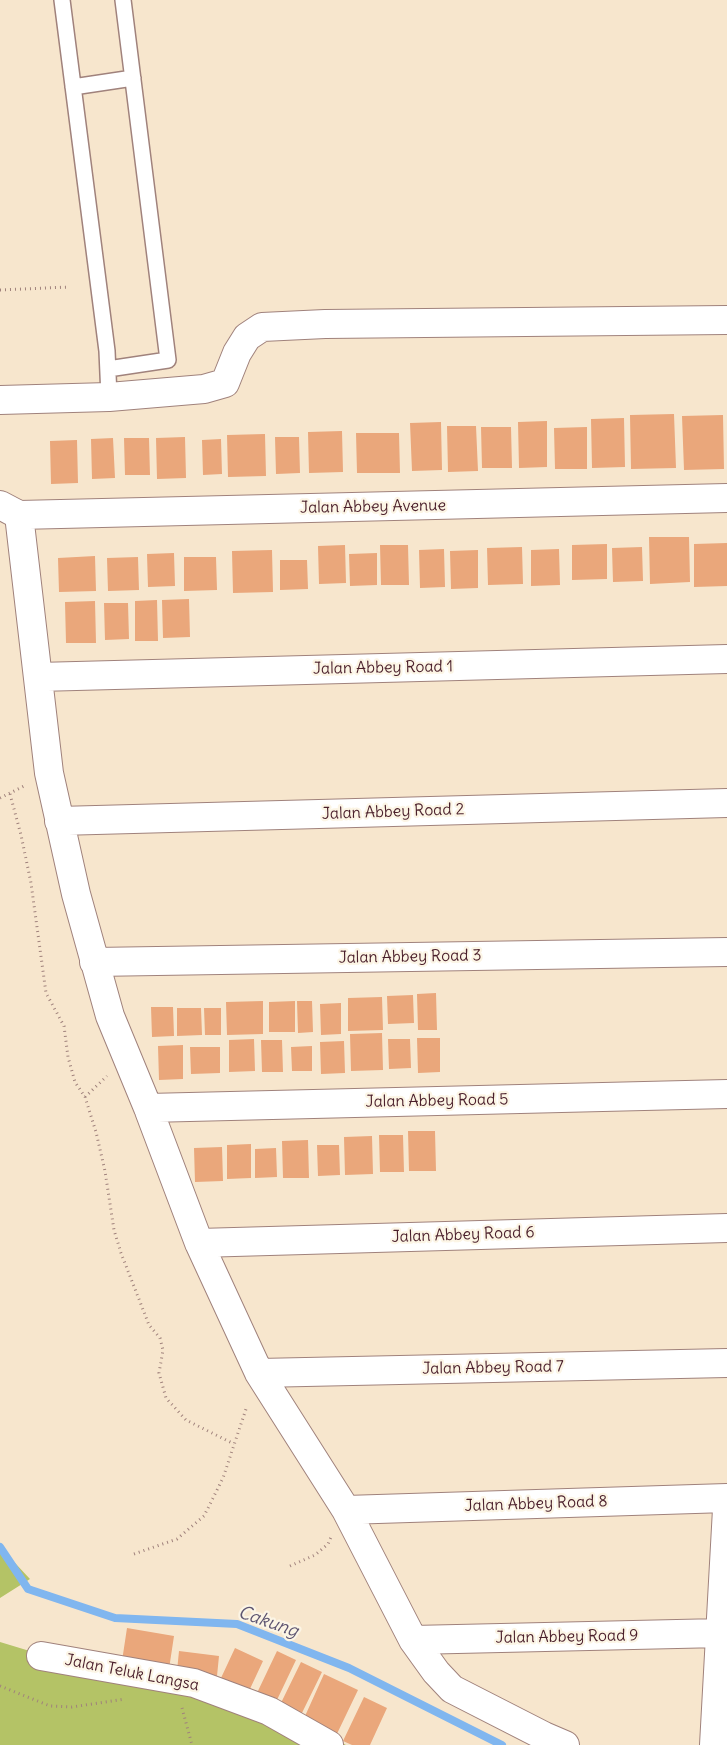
<!DOCTYPE html>
<html>
<head>
<meta charset="utf-8">
<style>
  body { margin:0 }
  canvas { display:block; background:#f7e6cd }
</style>
</head>
<body>
<canvas width="727" height="1745"></canvas>
<script>
const g = document.querySelector('canvas').getContext('2d');
g.lineJoin = 'round';
function paint(path, color) {
  g.fillStyle = color;
  g.fill(path, 'evenodd');
}
function shape(rows) {
  const path = new Path2D();
  for (const r of rows) {
    path.moveTo(r[0], r[1]);
    for (let i = 2; i < r.length; i += 2) path.lineTo(r[i], r[i + 1]);
  }
  return path;
}
function stroke(path, color, width, dash) {
  g.strokeStyle = color;
  g.lineWidth = width;
  g.lineCap = dash ? 'butt' : 'round';
  g.setLineDash(dash || []);
  g.stroke(path);
}
function label(font, color, halo, rows, align = 'center') {
  g.font = font + ' Delius,sans-serif';
  g.lineWidth = 4.5;
  g.setLineDash([]);
  g.textBaseline = 'middle';
  g.strokeStyle = halo;
  g.fillStyle = color;
  for (const [text, x, y, turn = 0] of rows) {
    g.save();
    g.translate(x, y);
    g.rotate((+turn || 0) * Math.PI / 180);
    g.textAlign = isNaN(turn) ? turn : align;
    if (halo) g.strokeText(text, 0, 0);
    g.fillText(text, 0, 0);
    g.restore();
  }
}
paint(shape([
  [0,1547,30,1579,0,1598],
  [0,1642,66,1662,270,1705,346,1745,0,1745]
]), '#b4c366');
stroke(shape([
  [0,1547,28,1589,115,1618,237,1624,349,1668,502,1745]
]), '#80b6ef', 8);
paint(shape([
  [674,414,676,468,631,469,630,415],
  [723,415,724,469,684,470,682,416],
  [624,418,625,467,592,468,591,419],
  [547,421,547,467,519,468,518,422],
  [441,422,442,470,412,471,410,423],
  [447,426,476,426,478,471,448,472],
  [481,427,511,427,512,468,482,468],
  [587,427,587,469,555,469,554,428],
  [342,431,343,472,309,473,308,432],
  [356,433,399,433,400,473,357,473],
  [265,434,266,476,228,477,227,435],
  [185,437,186,478,157,479,156,438],
  [275,437,299,437,300,473,276,474],
  [113,438,115,478,92,479,91,439],
  [124,438,149,438,150,475,125,475],
  [221,439,222,474,203,475,202,440],
  [77,440,78,483,51,484,50,441],
  [649,537,689,537,690,582,650,584],
  [727,543,727,586,694,587,694,544],
  [607,544,607,579,572,580,572,545],
  [345,545,346,583,319,584,318,546],
  [380,545,408,545,409,585,381,585],
  [522,547,523,584,488,585,487,548],
  [642,547,643,581,613,582,612,548],
  [444,549,445,587,420,588,419,550],
  [559,549,560,585,531,586,531,550],
  [272,550,273,592,233,593,232,551],
  [478,550,478,588,451,589,450,551],
  [174,553,175,586,148,587,147,554],
  [377,553,377,585,350,586,349,554],
  [95,556,96,591,59,592,58,558],
  [138,557,139,590,108,591,107,558],
  [184,557,216,557,217,590,184,591],
  [280,560,307,560,308,589,280,590],
  [189,599,190,637,163,638,162,600],
  [157,600,158,641,135,641,135,601],
  [95,601,96,643,66,643,65,602],
  [104,603,128,603,129,639,105,640],
  [436,993,437,1030,418,1030,417,994],
  [413,995,414,1023,388,1024,387,996],
  [382,997,383,1030,348,1031,348,998],
  [263,1001,263,1034,227,1035,226,1002],
  [295,1001,295,1032,269,1032,269,1002],
  [297,1001,312,1001,313,1032,298,1033],
  [341,1003,341,1034,321,1035,320,1004],
  [151,1007,173,1007,174,1036,152,1037],
  [177,1008,201,1008,202,1035,177,1036],
  [204,1008,221,1008,221,1035,205,1035],
  [382,1033,383,1070,351,1071,350,1034],
  [417,1038,440,1038,440,1072,418,1073],
  [254,1039,255,1071,229,1072,229,1040],
  [388,1039,410,1039,411,1068,389,1069],
  [261,1040,282,1040,283,1072,262,1072],
  [344,1041,345,1073,321,1074,320,1042],
  [183,1045,183,1079,159,1080,158,1046],
  [312,1046,312,1071,292,1071,291,1047],
  [190,1047,220,1047,220,1073,191,1074],
  [408,1131,435,1131,436,1171,409,1171],
  [379,1135,403,1135,404,1172,380,1172],
  [372,1136,373,1174,345,1175,344,1137],
  [308,1140,309,1178,283,1178,282,1141],
  [251,1144,251,1178,227,1179,227,1145],
  [317,1145,339,1145,340,1175,318,1176],
  [222,1147,223,1181,195,1182,194,1148],
  [276,1148,277,1177,255,1178,255,1149],
  [127,1628,174,1636,169,1669,122,1661],
  [235,1648,263,1661,249,1691,221,1678],
  [179,1651,219,1656,217,1676,177,1671],
  [277,1651,296,1660,276,1702,257,1693],
  [301,1662,322,1672,300,1717,279,1707],
  [324,1674,358,1690,334,1740,301,1725],
  [364,1697,387,1708,370,1745,352,1745,343,1741]
]), '#eaa77b');
const service = shape([
  [62,0,107,351,109,397],
  [73,87,133,78],
  [108,369,168,360,123,0]
]);
const minor = shape([
  [0,400,109,397,204,389,225,383,237,353,247,337,262,327,325,324,727,320],
  [0,505,19,515,727,498],
  [19,515,49,773,76,894,110,1016,148,1108,199,1243,259,1373,346,1510,413,1640,436,1672,452,1689,544,1736,565,1745],
  [38,677,727,659],
  [59,821,727,803],
  [94,962,727,952],
  [148,1108,727,1094],
  [199,1243,727,1228],
  [259,1373,727,1363],
  [346,1510,727,1498],
  [413,1640,721,1633],
  [41,1656,194,1683,269,1711,329,1745],
  [714,1745,727,1509]
]);
stroke(service, '#a0827c', 18);
stroke(minor, '#a0827c', 30);
stroke(shape([
  [0,290,69,287],
  [10,794,21,835,31,883,46,993,64,1026,68,1057,75,1082,85,1097,96,1132,105,1171,114,1230,121,1253,149,1325,160,1338,163,1350,159,1373,166,1398,186,1420,234,1444],
  [0,798,24,786],
  [85,1097,107,1076],
  [134,1554,177,1539,204,1516,223,1478,247,1406],
  [290,1566,315,1555,328,1544,331,1537],
  [0,1686,50,1706,72,1707,125,1699],
  [182,1708,192,1745]
]), '#a0827c', 3, [1, 4]);
stroke(service, '#fff', 15);
stroke(minor, '#fff', 28);
label('16px', '#4a1f2b', '#fcf5e5', [
  ["Jalan Abbey Avenue",373,507,-1],
  ["Jalan Abbey Road 1",383,668,-1],
  ["Jalan Abbey Road 2",393,812,-2],
  ["Jalan Abbey Road 3",410,957,-1],
  ["Jalan Abbey Road 5",437,1101,-1],
  ["Jalan Abbey Road 6",463,1235,-2],
  ["Jalan Abbey Road 7",493,1368,-1],
  ["Jalan Abbey Road 8",536,1504,-2],
  ["Jalan Abbey Road 9",567,1637,-1],
  ["Jalan Teluk Langsa",132,1673,11]
]);
label('italic 18px', '#5d5470', '#fcf5e5', [
  ["Cakung",268,1622,19]
]);
</script>
</body>
</html>
